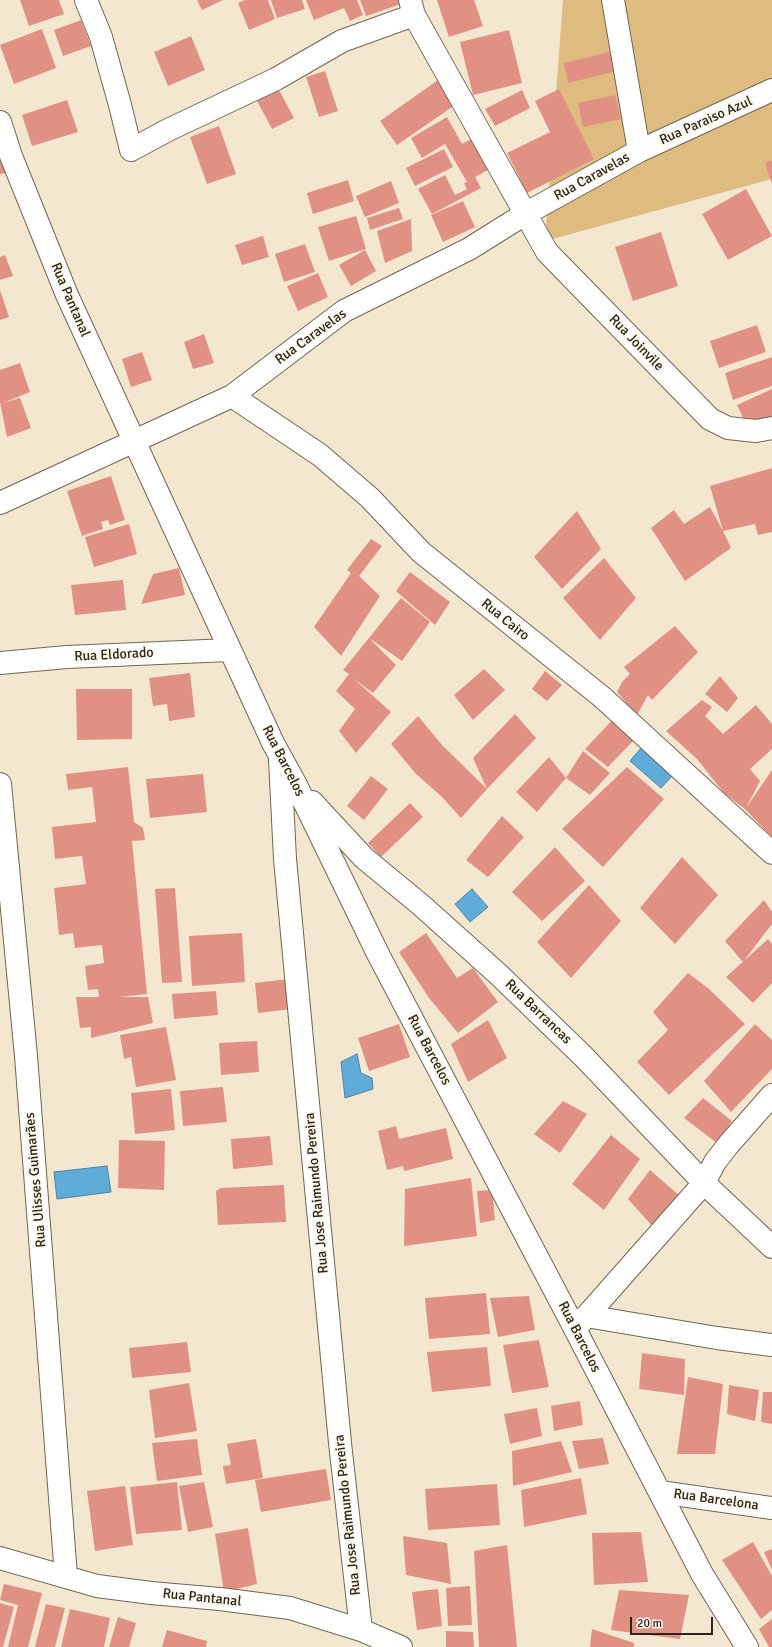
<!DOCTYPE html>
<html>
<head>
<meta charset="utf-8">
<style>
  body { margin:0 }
  #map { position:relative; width:772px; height:1647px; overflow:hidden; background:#f4e7d0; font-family:Signika,sans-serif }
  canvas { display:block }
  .scale { position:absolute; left:630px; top:1617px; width:83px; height:18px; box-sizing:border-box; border:2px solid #2a251c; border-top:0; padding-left:5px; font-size:12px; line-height:14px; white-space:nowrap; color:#2a251c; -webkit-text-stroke:3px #fdf5e7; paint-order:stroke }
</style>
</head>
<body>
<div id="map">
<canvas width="772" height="1647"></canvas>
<div class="scale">20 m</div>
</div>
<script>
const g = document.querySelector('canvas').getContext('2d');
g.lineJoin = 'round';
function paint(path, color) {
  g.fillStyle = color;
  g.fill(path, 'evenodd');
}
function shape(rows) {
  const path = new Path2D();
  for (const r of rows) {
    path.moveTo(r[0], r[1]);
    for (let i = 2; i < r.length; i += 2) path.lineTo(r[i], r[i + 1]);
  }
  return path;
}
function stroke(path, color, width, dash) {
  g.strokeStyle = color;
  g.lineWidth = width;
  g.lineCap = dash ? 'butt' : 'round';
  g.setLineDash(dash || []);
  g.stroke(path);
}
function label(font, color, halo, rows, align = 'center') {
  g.font = font + ' Signika,sans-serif';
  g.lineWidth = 3;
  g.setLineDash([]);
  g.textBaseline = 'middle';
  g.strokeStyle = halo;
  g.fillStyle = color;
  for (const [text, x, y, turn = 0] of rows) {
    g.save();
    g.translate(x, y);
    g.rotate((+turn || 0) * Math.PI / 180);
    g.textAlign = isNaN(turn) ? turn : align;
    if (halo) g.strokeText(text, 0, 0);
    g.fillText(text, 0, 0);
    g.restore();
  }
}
paint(shape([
  [563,0,772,0,772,179,545,241]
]), '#debb7f');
const water = shape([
  [641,748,673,775,661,788,630,761,641,748],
  [472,889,488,907,470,922,455,904,472,889],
  [357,1054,361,1073,372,1078,373,1089,345,1098,341,1062,357,1054],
  [107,1166,111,1192,57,1199,54,1172,107,1166]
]);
paint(water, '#5eacd7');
stroke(water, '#4e849f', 1);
paint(shape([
  [20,0,59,0,64,14,29,26],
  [197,0,223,0,202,10],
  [245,0,268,0,275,19,249,30,238,3],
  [271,0,302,0,305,9,277,18],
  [306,0,357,0,363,15,350,21,344,8,314,20],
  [360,0,403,0,404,3,366,16],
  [437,0,474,0,483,26,449,37],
  [81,20,91,46,63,56,54,30],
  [42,29,56,68,14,84,0,45],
  [509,30,522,83,473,95,460,42],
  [191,36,205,70,168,86,154,52],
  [613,51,617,71,568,83,564,63],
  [325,71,338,111,319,117,306,77],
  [438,80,455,105,397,145,380,121],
  [278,88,294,118,272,129,256,99],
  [559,89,594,159,527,193,507,153,550,132,535,101],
  [522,90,530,108,495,126,485,109],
  [615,95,621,119,583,127,578,103],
  [67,100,78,132,32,146,22,115],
  [447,117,462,144,477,136,494,166,472,179,475,177,481,188,432,214,418,189,445,175,455,195,467,189,464,183,467,182,445,144,422,158,411,138],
  [219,126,236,174,207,184,190,137],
  [0,148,6,173,0,174],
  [444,149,453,167,415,186,406,168],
  [772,160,772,184,765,163],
  [348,180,354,201,313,214,307,193],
  [391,181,399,203,365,217,356,196],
  [746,189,772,236,728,260,702,214],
  [463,201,475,227,443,242,431,215],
  [399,208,403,219,370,230,367,218],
  [356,216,366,249,329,261,318,227],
  [411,219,412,251,385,263,377,231],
  [661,232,678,286,633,301,615,247],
  [263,236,269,257,242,265,235,245],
  [305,244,315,272,284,282,275,254],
  [365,250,376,271,351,286,339,265],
  [5,255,13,276,0,280,0,257],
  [318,273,328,297,298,311,287,286],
  [0,290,9,317,0,320],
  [757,325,766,352,719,368,710,341],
  [204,334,214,363,193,369,184,342],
  [142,352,152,380,131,387,122,359],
  [772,357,772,386,733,400,725,373],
  [20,363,30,392,3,403,20,398,31,428,7,437,0,402,0,370],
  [772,389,772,419,749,430,737,405],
  [772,468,772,532,758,535,755,524,723,531,731,548,685,581,651,528,674,510,684,524,710,507,723,531,710,486],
  [111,476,125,520,110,525,108,520,101,522,103,529,82,536,67,491],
  [577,511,601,549,562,589,534,557],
  [129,524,137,554,94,567,85,537],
  [371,539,382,546,359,576,380,596,341,656,314,627,351,573,347,570],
  [604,558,636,598,600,640,563,598],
  [179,568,185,595,141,604,153,574],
  [410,572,450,602,435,625,396,591],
  [123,580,126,610,75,615,71,585],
  [401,598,430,622,402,661,369,638],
  [675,626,698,652,652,700,648,695,637,715,617,692,622,682,630,674,624,667],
  [369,638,396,665,373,693,353,678,391,712,356,753,339,731,355,709,336,691,349,674,343,670],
  [484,669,505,690,473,720,454,695],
  [545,671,562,685,547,701,532,689],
  [190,673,195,717,169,721,167,704,153,706,149,678],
  [720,676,738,698,727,712,705,694],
  [76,689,132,689,132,739,77,740],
  [702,700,712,707,705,716,723,734,756,705,772,724,772,749,750,769,760,781,746,808,772,770,772,837,745,809,724,793,697,759,666,731],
  [515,714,536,738,487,789,473,758],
  [418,716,442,745,487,789,461,818,441,796,416,774,391,744],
  [615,717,636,738,608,767,585,749],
  [583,751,610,773,590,795,566,778],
  [549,757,566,778,537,812,516,792],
  [128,767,134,822,143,828,145,840,132,841,147,994,119,997,148,997,153,1023,91,1038,91,1027,80,1028,76,997,99,997,98,989,88,990,85,966,104,963,102,945,75,948,73,933,59,935,54,888,86,884,82,856,55,859,52,827,96,822,92,787,68,790,66,774],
  [627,767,664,799,603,867,562,829],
  [203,774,207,812,150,818,146,779],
  [371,776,388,789,364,820,347,806],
  [410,803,423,817,381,857,368,843],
  [502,816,524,837,488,877,466,860],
  [555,847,585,881,542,921,512,892],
  [682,857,718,895,675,944,640,908],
  [589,885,621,921,571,978,537,942],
  [175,888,182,982,162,983,155,889],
  [764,900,772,912,772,924,743,962,725,941],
  [242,933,245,982,192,986,189,936],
  [426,933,457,978,473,968,498,1002,458,1033,429,998,399,952],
  [768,939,772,944,772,983,753,1003,726,977],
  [688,973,709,989,745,1024,669,1095,637,1062,668,1030,653,1012],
  [288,979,291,1009,258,1013,255,983],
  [216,991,218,1015,174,1019,172,994],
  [488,1020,507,1058,468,1082,451,1044],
  [399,1024,410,1057,369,1071,358,1038],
  [755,1024,772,1040,772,1069,731,1112,704,1081],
  [166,1027,176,1080,136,1087,131,1057,124,1059,120,1035],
  [257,1041,259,1072,221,1075,219,1043],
  [223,1087,227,1122,183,1126,180,1091],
  [171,1089,175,1130,135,1134,131,1093],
  [703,1098,732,1121,717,1143,684,1118],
  [563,1101,587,1114,560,1153,534,1134],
  [396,1126,399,1139,446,1128,453,1159,404,1171,403,1166,387,1170,378,1131],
  [611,1135,640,1159,604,1210,572,1184],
  [270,1136,273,1165,233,1169,231,1139],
  [119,1140,165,1141,164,1190,118,1188],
  [650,1170,681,1197,654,1228,628,1199],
  [471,1178,477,1236,404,1246,405,1189],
  [284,1185,286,1222,218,1225,216,1191,221,1188],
  [492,1190,495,1220,480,1223,477,1191],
  [486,1293,490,1334,429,1339,425,1298],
  [529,1296,535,1330,498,1337,490,1298],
  [539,1340,549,1387,512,1393,503,1345],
  [187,1342,191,1372,132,1378,129,1348],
  [487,1347,491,1386,432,1392,427,1352],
  [642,1353,685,1359,684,1395,639,1389],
  [688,1377,723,1384,715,1454,677,1454],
  [189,1383,197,1431,155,1438,149,1390],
  [729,1385,759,1390,755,1421,727,1414],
  [763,1392,772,1392,772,1424,761,1422],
  [580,1401,583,1425,554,1431,551,1406],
  [537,1408,542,1436,510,1444,504,1414],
  [603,1438,609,1464,579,1469,572,1441],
  [197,1439,202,1475,157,1481,152,1443],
  [256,1439,263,1478,226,1484,223,1466,231,1465,227,1444],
  [561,1441,572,1472,513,1486,512,1451],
  [326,1469,331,1500,261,1512,255,1480],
  [581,1478,587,1514,524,1527,521,1490],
  [177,1482,182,1530,136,1534,130,1487],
  [204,1482,213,1527,188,1532,179,1486],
  [497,1484,500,1525,428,1530,425,1489],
  [125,1486,133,1545,95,1551,87,1491],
  [248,1528,257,1584,224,1592,215,1534],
  [641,1532,648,1582,594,1585,592,1533],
  [403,1536,447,1543,451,1584,406,1575],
  [753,1542,772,1576,772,1610,761,1619,722,1560],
  [507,1545,517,1647,479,1647,474,1551],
  [772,1549,772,1570,764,1552],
  [4,1584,42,1593,28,1647,8,1647,18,1605,0,1600],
  [470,1586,472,1625,448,1626,446,1588],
  [438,1589,442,1626,417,1630,412,1592],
  [619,1590,689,1595,680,1639,611,1630],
  [0,1603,14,1607,3,1647,0,1647],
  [46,1604,65,1608,55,1647,35,1647],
  [70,1609,110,1618,104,1647,61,1647],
  [118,1617,136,1623,129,1647,109,1647],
  [772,1619,772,1647,769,1647,759,1629],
  [592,1629,634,1643,634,1647,590,1647],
  [167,1630,207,1641,206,1647,162,1647],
  [446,1631,473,1632,474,1647,446,1647]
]), '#e19183');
const street = shape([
  [86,0,101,37,120,105,131,150,168,130,276,79,342,41,414,15],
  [410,0,414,15,547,252,710,419,728,428,756,431,772,428],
  [613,0,639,151],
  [0,122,11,156,67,295,273,743,296,785,378,954,575,1329,702,1574,747,1647],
  [232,396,320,455,370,498,421,552,602,697,772,853],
  [0,503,232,396,344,311,469,249,525,214,639,151,772,90],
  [0,663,67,657,229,650],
  [280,760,285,859,340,1443,361,1630],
  [0,784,26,1056,66,1576],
  [312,802,364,858,421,905,498,974,583,1056,704,1183,772,1247],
  [586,1316,717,1338,772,1345],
  [575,1329,704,1183,715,1162,729,1144,772,1095],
  [660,1492,772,1508],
  [0,1558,97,1586,151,1593,220,1599,290,1608,361,1630,401,1647]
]);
stroke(street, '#726652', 24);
stroke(street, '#fff', 22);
label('14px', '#2a251c', '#fdf5e7', [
  ["Rua Paraiso Azul",706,121,-24],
  ["Rua Caravelas",592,177,-29],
  ["Rua Pantanal",70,300,67],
  ["Rua Caravelas",311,337,-36],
  ["Rua Joinvile",636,343,46],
  ["Rua Cairo",505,620,39],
  ["Rua Eldorado",114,655,-3],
  ["Rua Barcelos",283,761,63],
  ["Rua Barrancas",538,1012,44],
  ["Rua Barcelos",429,1050,62],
  ["Rua Ulisses Guimarães",36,1180,-95],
  ["Rua Jose Raimundo Pereira",317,1193,-95],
  ["Rua Barcelos",579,1337,63],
  ["Rua Barcelona",716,1500,8],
  ["Rua Jose Raimundo Pereira",348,1515,-96],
  ["Rua Pantanal",202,1598,6]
]);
</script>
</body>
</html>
